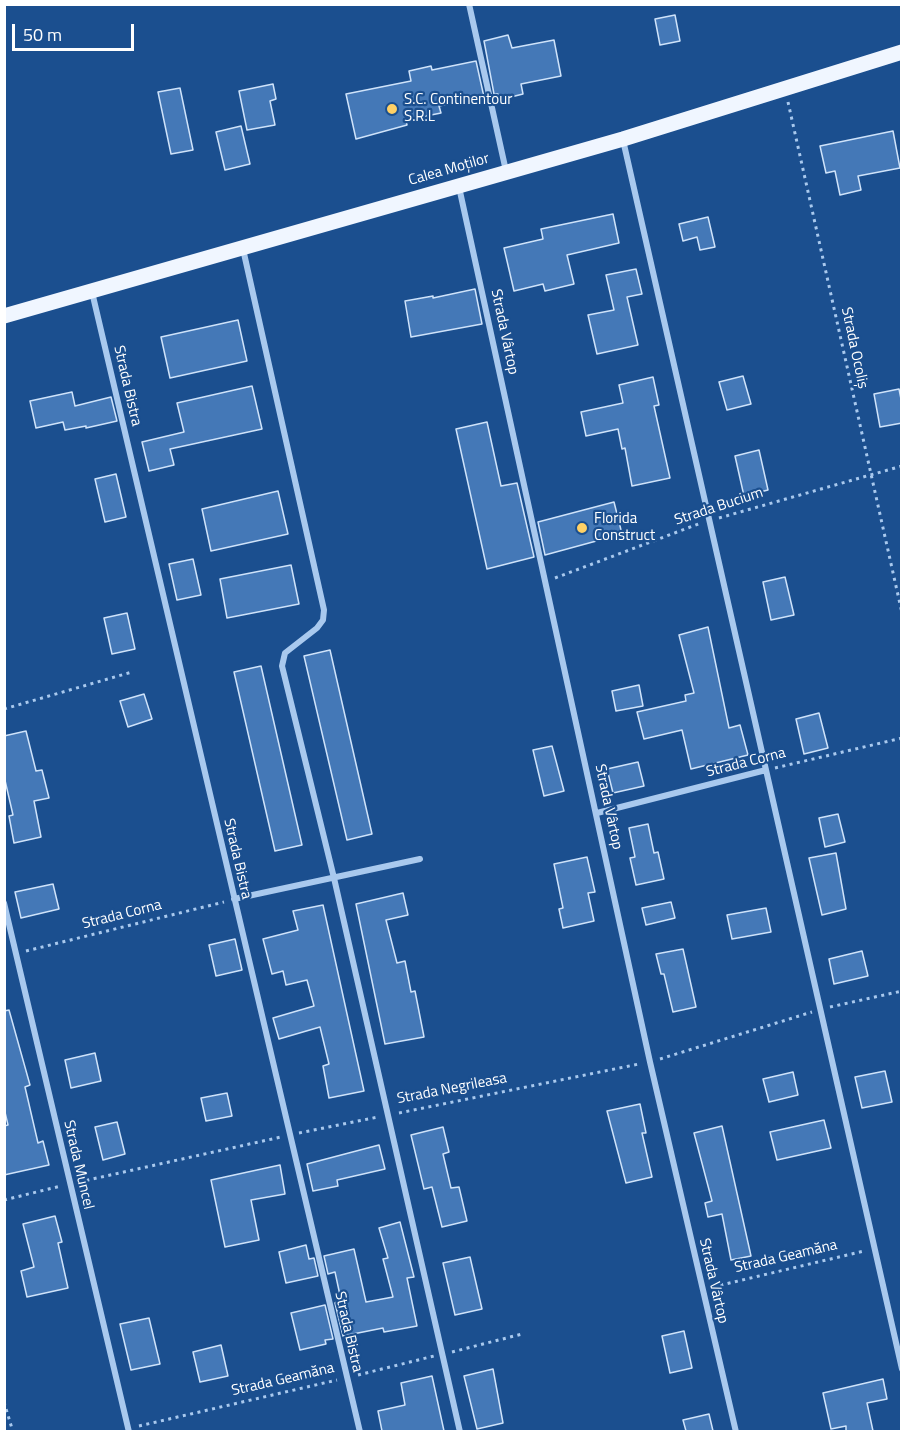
<!DOCTYPE html>
<html>
<head>
<meta charset="utf-8">
<style>
  body { margin:0 }
  #map { position:relative; width:906px; height:1436px; overflow:hidden; background:#1b4f8f; font-family:"Titillium Web",sans-serif }
  canvas { display:block }
  .frame { position:absolute; inset:0; border:6px solid #fff; pointer-events:none }
  .scale { position:absolute; left:12px; top:24px; width:122px; height:27px; box-sizing:border-box; border:3px solid #fff; border-top:0; padding-left:8px; font-size:18px; line-height:21px; white-space:nowrap; color:#fff; -webkit-text-stroke:4px #1b4f8f; paint-order:stroke }
</style>
</head>
<body>
<div id="map">
<canvas width="906" height="1436"></canvas>
<div class="frame"></div>
<div class="scale">50 m</div>
</div>
<script>
const g = document.querySelector('canvas').getContext('2d');
g.lineJoin = 'round';
function paint(path, color) {
  g.fillStyle = color;
  g.fill(path, 'evenodd');
}
function shape(rows) {
  const path = new Path2D();
  for (const r of rows) {
    path.moveTo(r[0], r[1]);
    for (let i = 2; i < r.length; i += 2) path.lineTo(r[i], r[i + 1]);
  }
  return path;
}
function stroke(path, color, width, dash) {
  g.strokeStyle = color;
  g.lineWidth = width;
  g.lineCap = dash ? 'butt' : 'round';
  g.setLineDash(dash || []);
  g.stroke(path);
}
function label(font, color, halo, rows, align = 'center') {
  g.font = font + ' "Titillium Web",sans-serif';
  g.lineWidth = 4.5;
  g.setLineDash([]);
  g.textBaseline = 'middle';
  g.strokeStyle = halo;
  g.fillStyle = color;
  for (const [text, x, y, turn = 0] of rows) {
    g.save();
    g.translate(x, y);
    g.rotate((+turn || 0) * Math.PI / 180);
    g.textAlign = isNaN(turn) ? turn : align;
    if (halo) g.strokeText(text, 0, 0);
    g.fillText(text, 0, 0);
    g.restore();
  }
}
const building = shape([
  [675,15,680,41,660,45,655,19,675,15],
  [508,35,512,48,554,40,561,76,521,84,523,94,499,100,498,94,494,94,484,41,508,35],
  [476,61,484,97,439,106,441,113,406,120,407,125,356,139,346,94,411,81,409,71,431,66,432,70,476,61],
  [273,84,276,99,270,101,275,125,247,130,239,91,273,84],
  [180,88,193,150,171,154,158,92,180,88],
  [241,126,250,164,225,170,216,132,241,126],
  [893,131,900,168,858,176,861,190,840,195,835,171,826,173,820,146,893,131],
  [613,214,619,243,567,255,574,284,545,291,543,284,514,291,504,248,543,239,541,229,613,214],
  [708,217,715,247,700,250,697,237,683,241,679,224,708,217],
  [636,269,642,294,627,297,638,345,597,354,588,315,614,310,606,275,636,269],
  [475,289,482,324,411,337,405,301,433,296,433,298,475,289],
  [238,320,247,361,170,378,161,337,238,320],
  [743,376,751,404,727,410,719,382,743,376],
  [653,377,659,405,654,406,670,478,632,486,625,448,622,449,618,429,586,436,581,412,623,403,619,385,653,377],
  [252,386,262,429,170,449,174,465,149,471,142,442,184,432,177,403,252,386],
  [899,389,902,404,902,423,880,427,874,394,899,389],
  [72,392,75,406,111,397,117,421,86,428,86,426,65,430,63,422,36,428,30,401,72,392],
  [487,422,501,486,517,483,534,557,487,569,456,429,487,422],
  [759,450,768,490,744,496,735,456,759,450],
  [116,474,126,517,105,522,95,479,116,474],
  [278,491,288,534,211,551,202,509,278,491],
  [614,502,622,534,545,555,538,522,614,502],
  [193,559,201,595,177,600,169,564,193,559],
  [291,565,299,604,227,618,220,579,291,565],
  [785,577,794,615,771,620,763,582,785,577],
  [127,613,135,649,112,654,104,618,127,613],
  [708,627,729,728,740,725,748,755,691,769,682,730,644,739,637,712,686,701,685,695,694,693,679,635,708,627],
  [330,650,372,834,347,840,304,656,330,650],
  [261,666,302,845,275,851,234,672,261,666],
  [639,685,643,706,616,711,612,691,639,685],
  [144,694,152,719,128,727,120,701,144,694],
  [819,713,828,748,804,754,796,719,819,713],
  [26,731,36,771,42,770,49,798,34,801,41,837,14,843,9,816,13,815,4,776,4,736,26,731],
  [552,746,564,791,544,796,533,750,552,746],
  [638,762,644,786,613,793,607,769,638,762],
  [838,814,845,842,825,847,819,818,838,814],
  [648,824,654,853,658,852,664,879,636,885,630,858,635,857,629,828,648,824],
  [836,853,846,909,822,915,809,858,836,853],
  [587,857,595,892,588,893,594,921,563,928,559,909,563,908,554,864,587,857],
  [53,884,59,909,21,918,15,892,53,884],
  [403,893,408,915,386,920,397,963,405,961,411,992,415,991,424,1037,385,1044,356,904,403,893],
  [671,902,675,918,646,925,642,908,671,902],
  [323,905,364,1091,329,1098,323,1066,329,1064,320,1027,279,1039,273,1018,314,1006,307,980,286,985,283,971,272,974,263,939,298,930,293,911,323,905],
  [766,908,771,932,732,939,727,915,766,908],
  [235,939,242,970,216,976,209,945,235,939],
  [683,949,696,1007,673,1012,664,974,661,974,656,954,683,949],
  [862,951,868,976,834,984,829,959,862,951],
  [9,1010,30,1085,25,1087,38,1143,43,1141,49,1165,4,1175,4,1126,8,1125,4,1108,4,1011,9,1010],
  [95,1053,101,1081,71,1088,65,1060,95,1053],
  [885,1071,892,1102,862,1108,855,1077,885,1071],
  [793,1072,798,1095,769,1102,763,1079,793,1072],
  [227,1093,232,1116,206,1121,201,1098,227,1093],
  [640,1104,646,1133,642,1133,652,1177,626,1183,607,1111,640,1104],
  [824,1120,831,1148,777,1160,770,1132,824,1120],
  [117,1122,125,1154,103,1160,95,1127,117,1122],
  [722,1126,751,1256,731,1260,722,1214,708,1217,705,1203,712,1201,694,1133,722,1126],
  [443,1127,449,1152,443,1154,451,1188,459,1187,467,1221,442,1227,432,1187,424,1189,411,1135,443,1127],
  [379,1145,385,1169,337,1180,338,1186,313,1191,307,1164,379,1145],
  [280,1165,285,1194,251,1200,259,1240,225,1247,211,1180,280,1165],
  [55,1216,62,1242,58,1243,68,1288,27,1297,21,1271,34,1267,23,1224,55,1216],
  [400,1222,414,1277,407,1278,417,1326,384,1332,383,1328,343,1336,335,1303,341,1300,335,1272,328,1274,324,1256,354,1249,366,1302,393,1297,383,1259,388,1258,379,1228,400,1222],
  [306,1245,309,1259,314,1258,318,1276,286,1283,279,1252,306,1245],
  [470,1257,482,1309,455,1315,443,1263,470,1257],
  [325,1305,333,1339,325,1340,326,1344,300,1350,291,1313,325,1305],
  [149,1318,160,1364,131,1370,120,1324,149,1318],
  [684,1331,692,1368,670,1373,662,1336,684,1331],
  [221,1345,228,1376,200,1382,193,1352,221,1345],
  [493,1369,503,1423,477,1429,464,1376,493,1369],
  [432,1376,444,1431,382,1431,378,1411,405,1405,401,1383,432,1376],
  [883,1379,887,1399,867,1403,873,1431,846,1431,846,1426,831,1429,823,1393,883,1379],
  [709,1414,713,1431,686,1431,683,1420,709,1414]
]);
paint(building, '#4478b7');
stroke(building, '#cfe3fa', 1.5);
stroke(shape([
  [788,102,902,613],
  [719,518,902,466],
  [555,578,701,523],
  [4,709,132,672],
  [775,768,902,738],
  [26,951,224,902],
  [830,1007,902,991],
  [660,1059,812,1012],
  [399,1113,639,1064],
  [299,1133,378,1117],
  [79,1182,281,1137],
  [4,1200,61,1186],
  [713,1287,864,1251],
  [452,1352,522,1334],
  [358,1375,434,1356],
  [4,1402,13,1432],
  [139,1426,337,1380]
]), '#a9c9ee', 3, [3, 4.5]);
stroke(shape([
  [469,4,506,171],
  [623,140,902,1369],
  [459,187,650,1062,736,1432],
  [243,249,324,610,323,620,317,628,285,653,282,666,334,878,460,1432],
  [92,292,360,1432],
  [597,813,766,770],
  [234,899,420,859],
  [4,903,129,1432]
]), '#a9c9ee', 6);
stroke(shape([
  [4,316,623,139,902,52]
]), '#f0f6ff', 15);
for (const [x, y, r, color] of [
  [392,109,6,"#ffd166"],
  [582,528,6,"#ffd166"]
]) {
  const dot = new Path2D();
  dot.arc(x, y, r, 0, 2 * Math.PI);
  g.fillStyle = color;
  g.fill(dot);
  stroke(dot, '#1b4f8f', 2);
}
label('15px', '#fff', '#1b4f8f', [
  ["S.C. Continentour",404,100],
  ["S.R.L",404,117],
  ["Florida",594,519],
  ["Construct",594,536]
], 'left');
label('15px', '#fff', '#1b4f8f', [
  ["Calea Moților",449,170,-16],
  ["Strada Vârtop",504,332,78],
  ["Strada Ocoliș",854,348,78],
  ["Strada Bistra",127,386,77],
  ["Strada Bucium",719,507,-18],
  ["Strada Corna",746,763,-14],
  ["Strada Vârtop",608,807,78],
  ["Strada Bistra",237,859,77],
  ["Strada Corna",122,915,-14],
  ["Strada Negrileasa",452,1089,-11],
  ["Strada Muncel",78,1165,77],
  ["Strada Geamăna",786,1257,-13],
  ["Strada Vârtop",713,1281,77],
  ["Strada Bistra",348,1332,77],
  ["Strada Geamăna",283,1380,-13]
]);
</script>
</body>
</html>
